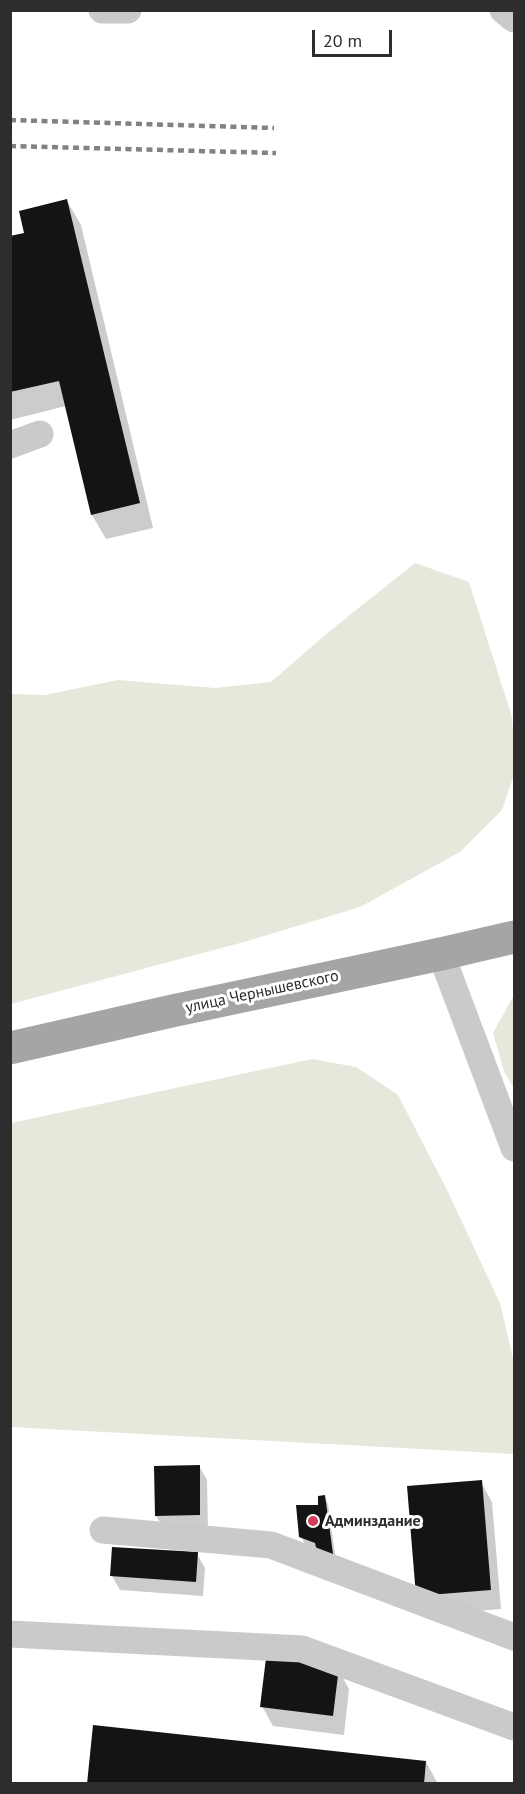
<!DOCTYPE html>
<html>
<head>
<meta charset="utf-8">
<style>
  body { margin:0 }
  #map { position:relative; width:525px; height:1794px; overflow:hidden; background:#fff; font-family:"PT Sans",sans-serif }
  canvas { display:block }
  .frame { position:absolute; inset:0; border:12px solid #2d2d2d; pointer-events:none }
  .scale { position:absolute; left:312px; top:30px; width:80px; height:27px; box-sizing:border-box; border:3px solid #2d2d2d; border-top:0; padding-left:8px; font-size:18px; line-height:21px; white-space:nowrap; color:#2d2d2d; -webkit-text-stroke:4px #fff; paint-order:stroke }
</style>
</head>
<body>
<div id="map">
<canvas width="525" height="1794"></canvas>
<div class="frame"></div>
<div class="scale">20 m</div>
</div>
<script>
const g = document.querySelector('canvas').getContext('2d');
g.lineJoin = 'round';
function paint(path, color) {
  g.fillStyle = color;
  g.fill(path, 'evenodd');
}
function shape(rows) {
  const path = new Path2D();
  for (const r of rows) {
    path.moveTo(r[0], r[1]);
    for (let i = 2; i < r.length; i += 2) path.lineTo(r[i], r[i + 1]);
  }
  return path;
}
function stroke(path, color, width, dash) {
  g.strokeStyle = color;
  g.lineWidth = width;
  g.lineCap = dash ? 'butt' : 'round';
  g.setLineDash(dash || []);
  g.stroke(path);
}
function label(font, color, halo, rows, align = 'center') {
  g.font = font + ' "PT Sans",sans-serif';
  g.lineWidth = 6;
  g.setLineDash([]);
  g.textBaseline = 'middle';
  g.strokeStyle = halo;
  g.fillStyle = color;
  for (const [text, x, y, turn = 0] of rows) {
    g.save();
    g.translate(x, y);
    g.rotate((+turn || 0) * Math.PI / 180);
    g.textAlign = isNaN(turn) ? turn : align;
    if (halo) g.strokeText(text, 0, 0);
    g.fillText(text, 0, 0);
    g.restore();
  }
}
paint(shape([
  [415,563,469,582,512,717,514,743,514,775,502,810,460,852,360,907,244,942,11,1004,11,694,45,695,118,680,215,688,271,682,331,630],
  [514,995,514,1089,504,1071,493,1033],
  [312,1059,356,1067,398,1095,446,1188,500,1303,514,1362,514,1454,11,1427,11,1123]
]), '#e5e9db');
paint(shape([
  [67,201,81,225,153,528,106,539,92,515,66,406,10,420,10,278,14,278,26,234],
  [199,1466,207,1480,208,1529,165,1530,156,1516],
  [481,1482,492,1502,501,1609,429,1615],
  [324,1497,328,1504,336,1561,305,1544,301,1537],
  [197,1554,205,1568,203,1596,120,1590,112,1576],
  [338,1669,349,1689,344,1735,273,1726,262,1706],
  [426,1762,438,1784,89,1784]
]), '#0003');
paint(shape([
  [67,199,140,503,91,515,59,381,10,392,10,277,12,276,10,269,10,236,24,233,19,211],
  [200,1465,200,1515,155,1516,154,1466],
  [482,1480,491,1590,416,1596,407,1486],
  [325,1495,333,1554,318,1556,315,1543,299,1537,296,1505,318,1505,318,1496],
  [112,1547,198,1552,196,1582,110,1576],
  [266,1658,339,1667,333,1716,260,1707],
  [93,1725,426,1761,424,1784,87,1784]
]), '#141414');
stroke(shape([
  [102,10,128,10],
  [503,10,514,19],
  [10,445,40,434],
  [441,954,514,1148],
  [103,1530,271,1545,514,1637],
  [10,1634,302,1649,514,1727]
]), '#cacaca', 27);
stroke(shape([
  [10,1048,172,1011,441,954,514,937]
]), '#a5a5a5', 33);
stroke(shape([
  [10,120,274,128],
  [10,146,276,153]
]), '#828282', 4.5, [6, 4.5]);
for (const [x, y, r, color] of [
  [313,1521,6,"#d63d5d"]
]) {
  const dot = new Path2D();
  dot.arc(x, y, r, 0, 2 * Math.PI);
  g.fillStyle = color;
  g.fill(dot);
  stroke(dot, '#fff', 2);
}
label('16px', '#2d2d2d', '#fff', [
  ["улица Чернышевского",262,992,-12]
]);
label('bold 16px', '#2d2d2d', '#fff', [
  ["Админздание",325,1521]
], 'left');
</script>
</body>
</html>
